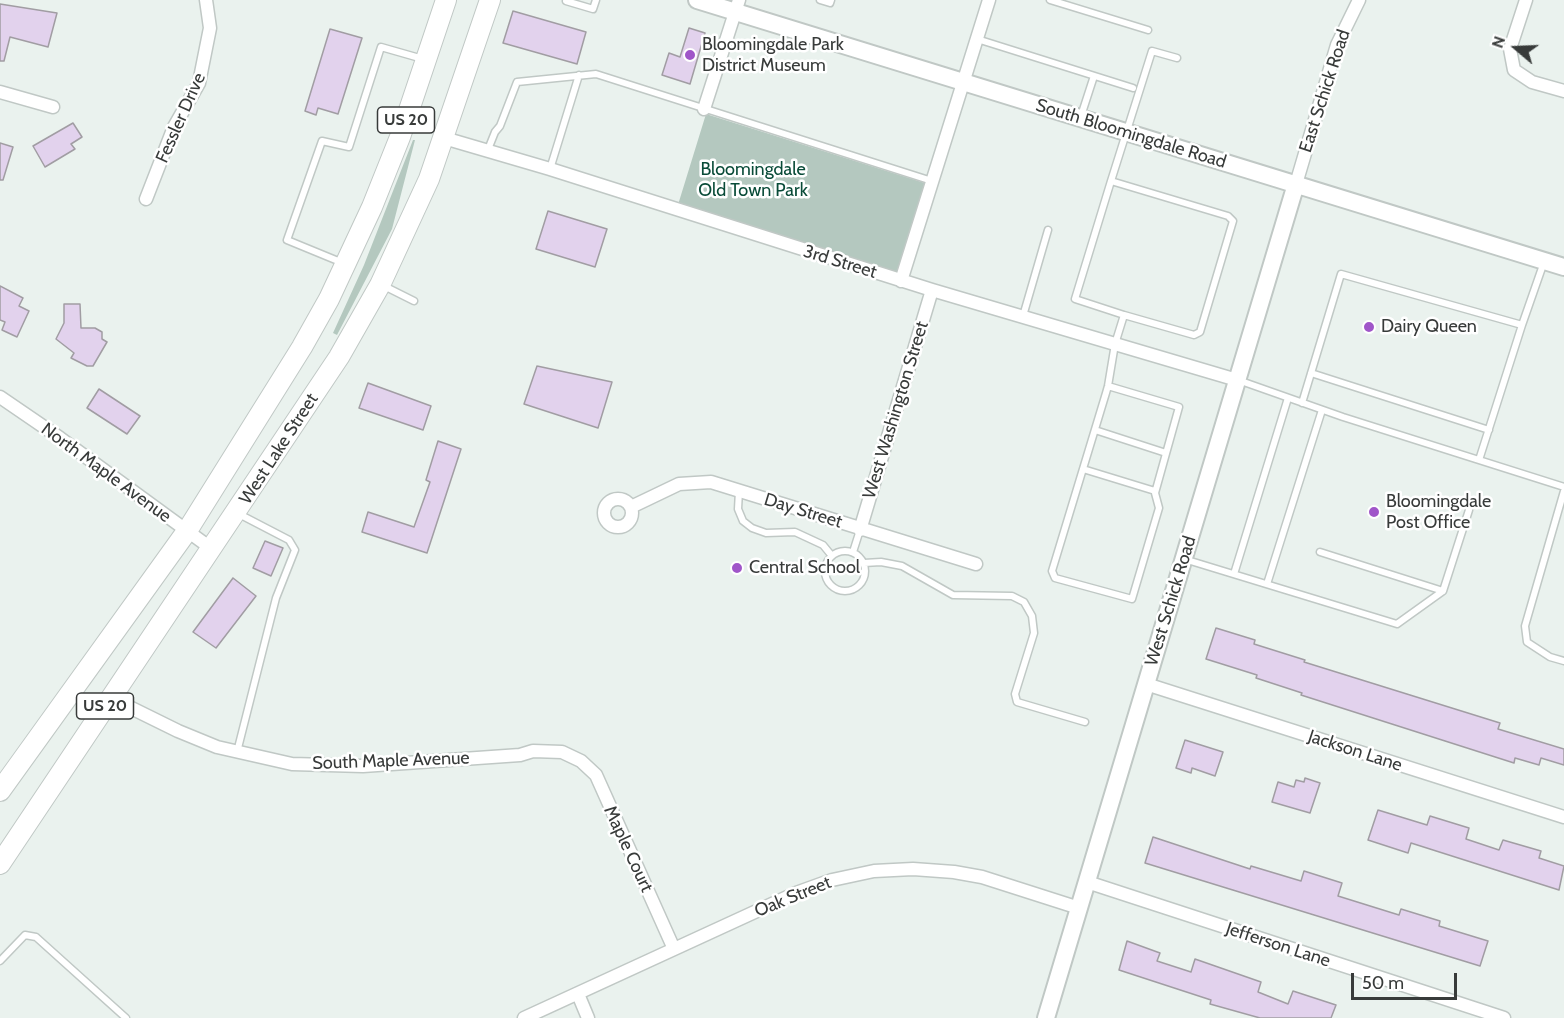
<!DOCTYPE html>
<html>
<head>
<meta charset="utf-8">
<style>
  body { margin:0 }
  #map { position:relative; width:1564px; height:1018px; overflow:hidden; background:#eaf2ee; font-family:Cabin,sans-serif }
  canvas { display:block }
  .north { position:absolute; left:1486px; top:18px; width:60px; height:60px; -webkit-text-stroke:4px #fff; paint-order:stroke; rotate:289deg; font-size:16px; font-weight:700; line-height:24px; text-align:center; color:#383b3a }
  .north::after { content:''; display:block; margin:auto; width:21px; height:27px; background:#383b3a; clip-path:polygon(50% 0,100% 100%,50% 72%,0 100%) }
  .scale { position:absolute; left:1351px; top:973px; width:106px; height:27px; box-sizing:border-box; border:3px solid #383b3a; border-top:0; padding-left:8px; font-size:18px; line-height:21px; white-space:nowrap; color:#383b3a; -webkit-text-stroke:4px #fff; paint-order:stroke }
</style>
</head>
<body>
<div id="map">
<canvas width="1564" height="1018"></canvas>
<div class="north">N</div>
<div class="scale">50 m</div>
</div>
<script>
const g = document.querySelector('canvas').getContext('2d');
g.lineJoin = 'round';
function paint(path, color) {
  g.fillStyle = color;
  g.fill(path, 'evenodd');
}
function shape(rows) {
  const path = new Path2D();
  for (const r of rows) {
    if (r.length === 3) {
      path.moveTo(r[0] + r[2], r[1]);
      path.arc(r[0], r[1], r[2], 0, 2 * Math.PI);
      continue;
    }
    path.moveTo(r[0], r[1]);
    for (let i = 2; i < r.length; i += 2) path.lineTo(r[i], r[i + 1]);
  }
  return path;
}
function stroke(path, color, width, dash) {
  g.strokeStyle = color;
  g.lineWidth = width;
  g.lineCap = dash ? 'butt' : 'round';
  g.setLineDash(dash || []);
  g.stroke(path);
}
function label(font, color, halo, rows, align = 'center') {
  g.font = font + ' Cabin,sans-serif';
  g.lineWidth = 5;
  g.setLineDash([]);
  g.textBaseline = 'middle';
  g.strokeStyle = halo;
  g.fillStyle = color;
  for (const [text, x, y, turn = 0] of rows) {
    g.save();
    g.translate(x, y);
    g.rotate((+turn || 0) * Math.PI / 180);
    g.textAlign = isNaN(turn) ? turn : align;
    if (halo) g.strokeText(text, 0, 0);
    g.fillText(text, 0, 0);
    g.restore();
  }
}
paint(shape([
  [706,114,925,183,897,275,677,208],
  [413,140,415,140,392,229,337,335,333,333,364,265]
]), '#b4c8bf');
const building = shape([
  [0,4,57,13,48,47,10,37,4,61,0,61,0,4],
  [513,11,586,32,577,64,503,43,513,11],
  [689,28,705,33,690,84,662,75,669,53,680,57,689,28],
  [330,29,362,38,338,114,318,108,316,115,305,111,330,29],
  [73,123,82,137,71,144,75,149,45,167,33,146,73,123],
  [0,143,13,147,3,180,0,180,0,143],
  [548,211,607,229,595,267,536,249,548,211],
  [0,286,23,298,19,306,29,311,17,337,2,330,5,322,0,320,0,286],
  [64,304,80,304,81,328,95,328,102,332,102,339,107,342,93,366,87,366,71,358,74,353,56,339,64,323,64,304],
  [537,366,612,382,598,428,524,404,537,366],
  [368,383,431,406,423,430,359,408,368,383],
  [99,389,140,416,127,434,87,408,99,389],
  [438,441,461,449,427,553,362,532,368,512,414,527,430,482,426,480,438,441],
  [265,541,283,548,271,576,253,568,265,541],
  [233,578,256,596,216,648,193,632,233,578],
  [1216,628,1255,640,1254,644,1305,660,1304,662,1500,723,1498,729,1564,749,1564,765,1541,758,1539,765,1515,758,1514,763,1301,695,1302,693,1256,678,1257,675,1206,659,1216,628],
  [1185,740,1223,752,1215,776,1192,768,1191,773,1176,768,1185,740],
  [1305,778,1320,783,1310,813,1272,802,1278,782,1294,787,1296,780,1304,782,1305,778],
  [1378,810,1427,825,1430,816,1469,828,1466,839,1499,850,1503,840,1541,851,1539,858,1564,866,1559,890,1411,843,1408,853,1368,840,1378,810],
  [1153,837,1250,869,1251,866,1301,881,1304,871,1342,883,1338,896,1399,915,1401,909,1440,921,1439,926,1488,941,1480,966,1145,863,1153,837],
  [1127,941,1160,953,1157,961,1191,972,1195,959,1261,982,1258,992,1288,1004,1293,991,1336,1005,1331,1018,1260,1018,1210,1004,1211,1000,1119,970,1127,941]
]);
paint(building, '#e2d2ed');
stroke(building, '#a19da3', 1.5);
const lane = shape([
  [820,0,830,3,831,0],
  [1050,0,1148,30],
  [566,1,593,9,596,0],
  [977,39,1133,88],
  [1081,116,1094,76],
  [487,152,495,132,500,126,517,82,596,74,932,181],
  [550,169,579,75],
  [1111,181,1152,51,1177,58],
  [343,263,287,240,322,141,349,147,381,47,423,59],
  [384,286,414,301],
  [1023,316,1048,230],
  [1311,373,1489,430],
  [1238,380,1343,417,1564,487],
  [1108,386,1179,407,1155,493,1159,508,1132,599,1055,578,1052,571,1106,393,1108,386,1115,344,1124,315,1194,335,1200,332,1233,221,1228,216,1111,181,1075,299,1124,315],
  [1302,403,1341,274,1522,325,1544,262],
  [1095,430,1166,453],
  [1479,460,1522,325],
  [1083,469,1155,491],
  [739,491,738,509,743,521,752,528,766,533,795,532,823,545,832,556],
  [1564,491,1525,626,1527,642,1550,657,1564,661],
  [845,571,20],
  [853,552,860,530],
  [1320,552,1443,591],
  [1184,559,1397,624,1443,591,1469,510],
  [864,563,881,562,902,566,953,595,1012,596,1024,602,1032,616,1034,633,1015,694,1017,702,1085,722],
  [1234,574,1288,398],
  [1267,584,1322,410],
  [237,752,276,598,295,550,289,540,237,513],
  [0,961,25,935,36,937,126,1018]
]);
const street = shape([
  [1526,0,1510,49,1514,70,1532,82,1564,91],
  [0,92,53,107],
  [704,109,739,0],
  [444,138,550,169,932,290,1237,380],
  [1296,184,1337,45,1359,0],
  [146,199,174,127,199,83,210,28,206,0],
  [901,281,989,0],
  [0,397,60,438,212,549],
  [618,513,14],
  [631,507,679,484,711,482,976,564],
  [860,530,932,290],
  [1146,684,1564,817],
  [111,698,178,731,217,747,292,764,363,766,520,755,533,751,562,752,581,761,596,775,674,949],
  [1087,882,1504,1018],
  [578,994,588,1018],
  [524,1018,796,893,832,880,874,871,913,869,954,872,982,877,1079,908]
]);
const secondary = shape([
  [697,0,1564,267],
  [1046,1018,1296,184]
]);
const primary = shape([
  [0,791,187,531,302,347,329,299,372,207,400,137,446,0],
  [0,864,339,357,380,285,429,179,490,0]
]);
stroke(lane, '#c0c8c5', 9);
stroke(street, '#c0c8c5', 15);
stroke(secondary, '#c0c8c5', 20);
stroke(primary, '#c0c8c5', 22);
stroke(lane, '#fff', 6);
stroke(street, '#fff', 12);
stroke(secondary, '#fff', 16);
stroke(primary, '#fff', 20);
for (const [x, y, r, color] of [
  [690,55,6,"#a056c9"],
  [1369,327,6,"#a056c9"],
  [1374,512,6,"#a056c9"],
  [737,568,6,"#a056c9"]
]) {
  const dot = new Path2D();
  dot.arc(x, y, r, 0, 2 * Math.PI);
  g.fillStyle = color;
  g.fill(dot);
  stroke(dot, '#fff', 2);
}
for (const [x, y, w] of [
  [406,120,57],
  [105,706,57]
]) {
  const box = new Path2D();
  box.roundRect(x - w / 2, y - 13, w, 26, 4.5);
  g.fillStyle = '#fff';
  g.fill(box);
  stroke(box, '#383b3a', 1.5);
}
label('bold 16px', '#383b3a', null, [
  ["US 20",406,120],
  ["US 20",105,706]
]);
label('18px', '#383b3a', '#fff', [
  ["Bloomingdale Park",702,45],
  ["District Museum",702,66],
  ["Dairy Queen",1381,327],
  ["Bloomingdale",1386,502],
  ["Post Office",1386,523],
  ["Central School",749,568]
], 'left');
label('18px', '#383b3a', '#fff', [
  ["East Schick Road",1325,91,-72],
  ["Fessler Drive",181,118,-66],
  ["South Bloomingdale Road",1131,134,17],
  ["3rd Street",840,262,17],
  ["West Washington Street",896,410,-73],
  ["West Lake Street",279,449,-57],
  ["North Maple Avenue",106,473,36],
  ["Day Street",803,511,17],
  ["West Schick Road",1171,601,-73],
  ["Jackson Lane",1355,751,18],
  ["South Maple Avenue",391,761,-2],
  ["Maple Court",628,849,65],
  ["Oak Street",793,897,-22],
  ["Jefferson Lane",1278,945,18]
]);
label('18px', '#094b38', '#fff', [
  ["Bloomingdale",753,170],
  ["Old Town Park",753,191]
]);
</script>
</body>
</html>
